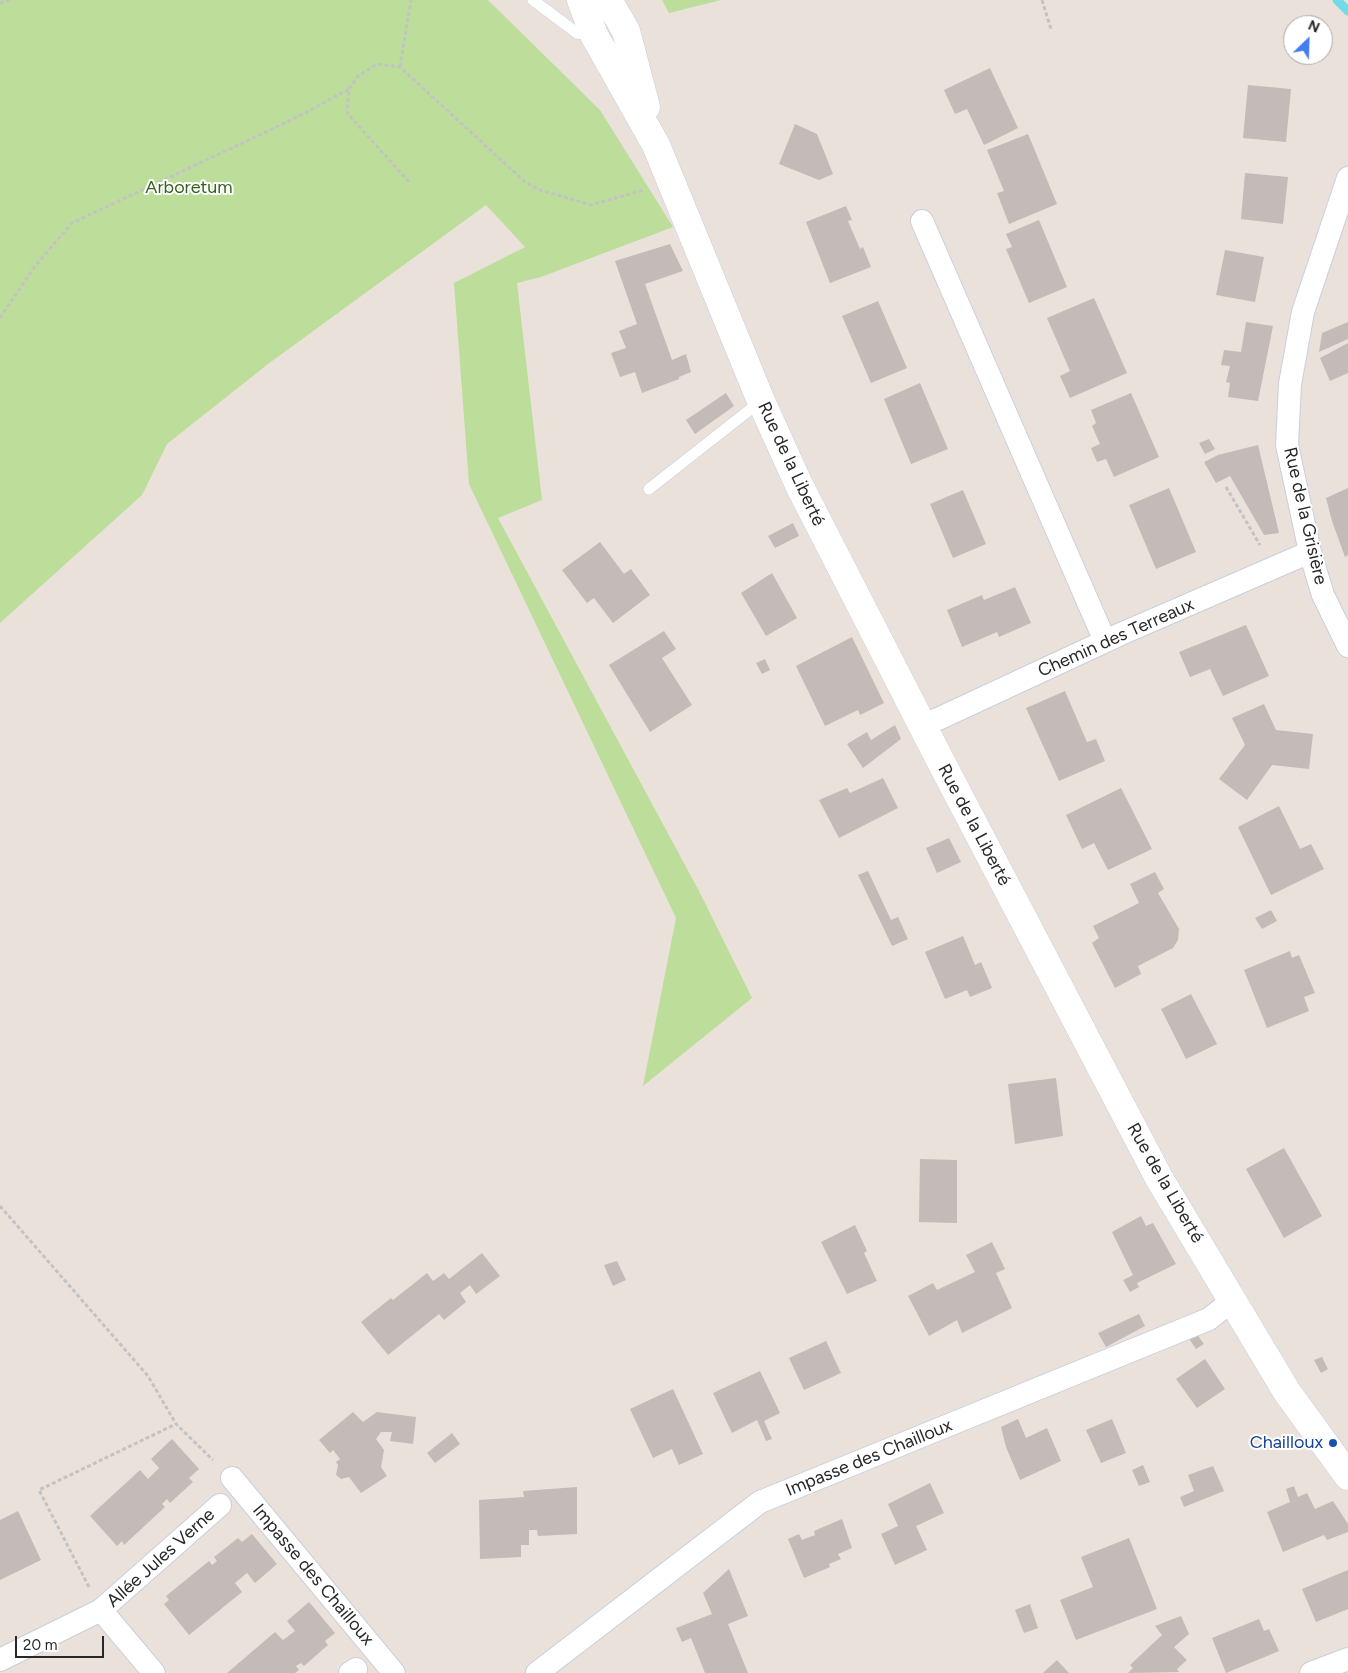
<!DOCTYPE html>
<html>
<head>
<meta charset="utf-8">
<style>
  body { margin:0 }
  #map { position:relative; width:1348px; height:1673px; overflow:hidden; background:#eae1db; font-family:Figtree,sans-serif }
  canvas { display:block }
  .north { position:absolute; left:1283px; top:15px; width:50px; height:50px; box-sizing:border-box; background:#fff; border:1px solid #a9a9a9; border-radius:50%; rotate:24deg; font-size:14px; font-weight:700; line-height:20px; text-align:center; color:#282828 }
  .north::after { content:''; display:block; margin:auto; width:18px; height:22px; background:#437eef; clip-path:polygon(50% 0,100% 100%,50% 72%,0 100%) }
  .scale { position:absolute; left:15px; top:1636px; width:89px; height:22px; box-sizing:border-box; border:2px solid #282828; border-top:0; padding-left:6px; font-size:15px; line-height:18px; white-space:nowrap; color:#282828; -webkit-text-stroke:4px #fff; paint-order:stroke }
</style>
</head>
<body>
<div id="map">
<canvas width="1348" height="1673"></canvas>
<div class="north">N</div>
<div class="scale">20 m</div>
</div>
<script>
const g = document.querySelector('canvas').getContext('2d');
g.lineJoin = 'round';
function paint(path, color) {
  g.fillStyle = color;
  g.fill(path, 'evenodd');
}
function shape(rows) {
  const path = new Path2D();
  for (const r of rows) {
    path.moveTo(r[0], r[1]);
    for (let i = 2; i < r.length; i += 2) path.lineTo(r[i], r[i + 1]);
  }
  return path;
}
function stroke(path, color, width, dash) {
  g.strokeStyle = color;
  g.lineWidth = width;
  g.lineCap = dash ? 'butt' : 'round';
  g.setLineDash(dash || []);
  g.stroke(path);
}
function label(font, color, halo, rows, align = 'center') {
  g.font = font + ' Figtree,sans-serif';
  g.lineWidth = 4;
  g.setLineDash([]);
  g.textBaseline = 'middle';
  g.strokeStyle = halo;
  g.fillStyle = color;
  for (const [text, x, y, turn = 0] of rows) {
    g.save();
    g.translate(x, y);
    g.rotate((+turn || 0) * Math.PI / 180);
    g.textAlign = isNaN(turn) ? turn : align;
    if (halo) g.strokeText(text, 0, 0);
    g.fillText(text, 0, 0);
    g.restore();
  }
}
paint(shape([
  [0,0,488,0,600,110,673,227,541,277,517,283,542,500,498,518,699,891,752,998,643,1086,676,918,469,484,454,283,525,247,486,205,268,364,167,444,142,495,0,623],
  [662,0,721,0,669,13]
]), '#bcde9a');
stroke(shape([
  [1337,0,1348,11]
]), '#73dbe7', 9);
paint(shape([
  [990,68,1018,128,984,145,967,109,955,114,944,90],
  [1248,85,1291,89,1286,142,1243,138],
  [795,124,817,134,833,174,819,180,779,164],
  [1028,134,1057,204,1009,224,997,193,1004,191,987,150],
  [1245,173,1288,177,1283,224,1241,219],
  [846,206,852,220,848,221,860,249,863,247,871,267,830,283,806,222],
  [1039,220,1067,287,1029,303,1006,249,1012,247,1006,234],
  [670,244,683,271,645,284,672,360,686,354,691,372,679,377,679,379,642,393,635,372,620,377,611,353,626,348,619,331,637,324,615,261],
  [1225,250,1264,257,1255,302,1216,295],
  [1094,298,1127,373,1070,398,1060,376,1070,371,1047,318],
  [878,301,907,368,871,383,842,316],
  [1246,322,1273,326,1258,401,1228,397,1230,383,1226,382,1230,366,1221,365,1224,350,1241,352],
  [1348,322,1348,339,1319,352,1322,333],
  [1348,343,1348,373,1330,381,1320,358],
  [920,383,948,449,911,464,884,399],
  [726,393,734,406,695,434,686,420],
  [1131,393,1159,457,1114,477,1106,459,1097,462,1091,448,1100,444,1092,426,1096,423,1091,410],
  [1209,439,1215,449,1205,454,1199,443],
  [1258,445,1279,533,1264,535,1230,476,1216,483,1204,462,1218,455],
  [1169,488,1196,552,1156,569,1129,505],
  [1348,488,1348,555,1345,557,1332,521,1326,498],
  [963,490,986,544,953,558,930,504],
  [793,523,799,536,775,548,768,536],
  [600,542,624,574,631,569,650,595,613,623,594,598,587,603,562,570],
  [772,573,797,618,766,636,741,593],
  [1015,587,1031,623,999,637,997,632,962,647,947,610,982,595,984,600],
  [1246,625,1269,676,1223,696,1210,669,1190,677,1179,652],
  [664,631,676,649,662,658,692,705,650,732,609,665],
  [852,637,884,703,860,715,858,710,825,726,796,666],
  [765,659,770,670,762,674,756,663],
  [1065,691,1087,742,1096,739,1105,761,1059,781,1026,708],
  [1264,704,1276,730,1313,734,1309,769,1272,765,1247,800,1219,779,1245,745,1232,718],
  [895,725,901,739,863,768,847,744,867,732,871,740],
  [883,778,898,808,839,838,819,800,847,788,850,793],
  [1121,788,1152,849,1108,870,1094,843,1082,849,1066,815],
  [1279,806,1300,849,1311,844,1324,869,1271,895,1238,827],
  [949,838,961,862,937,873,926,848],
  [868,871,891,920,898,917,908,939,892,946,858,875],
  [1155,872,1164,889,1158,893,1179,929,1178,940,1173,948,1138,966,1141,974,1115,988,1092,943,1099,938,1093,926,1139,903,1130,884],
  [1271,910,1277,921,1262,929,1255,918],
  [963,936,975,965,981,962,992,988,970,997,967,990,945,999,925,952],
  [1290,951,1292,958,1299,955,1315,993,1304,997,1309,1011,1267,1028,1244,970],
  [1191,994,1217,1044,1186,1059,1161,1009],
  [1056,1078,1063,1136,1015,1144,1008,1084],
  [1284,1148,1322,1216,1284,1238,1246,1169],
  [920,1159,957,1160,957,1223,919,1222],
  [1141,1216,1146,1226,1153,1223,1176,1264,1137,1283,1139,1287,1130,1292,1123,1280,1133,1275,1112,1232],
  [855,1225,867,1251,864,1253,877,1281,847,1294,821,1242],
  [992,1242,1005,1269,996,1273,1012,1308,962,1333,957,1320,929,1336,908,1296,933,1283,937,1290,975,1272,966,1255],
  [482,1253,500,1276,476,1294,470,1285,460,1293,466,1302,444,1320,439,1314,388,1355,361,1322,391,1298,393,1300,427,1273,433,1281,444,1273,449,1279],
  [617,1261,626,1280,613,1286,604,1265],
  [1139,1314,1145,1326,1106,1347,1098,1333],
  [1196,1333,1204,1344,1196,1349,1188,1337],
  [826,1341,841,1373,804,1390,789,1358],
  [1322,1357,1328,1369,1321,1373,1314,1360],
  [1205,1359,1225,1389,1197,1408,1176,1379],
  [760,1371,780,1413,764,1421,772,1439,766,1441,757,1420,732,1433,713,1393],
  [673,1389,703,1454,679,1465,672,1449,653,1458,630,1409],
  [353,1412,363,1422,377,1412,416,1417,413,1444,390,1441,392,1432,381,1432,376,1439,384,1450,381,1467,387,1476,361,1493,349,1477,341,1479,336,1475,338,1465,336,1462,340,1459,333,1450,330,1453,319,1440],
  [1018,1419,1026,1438,1047,1428,1061,1461,1020,1480,1006,1447,1001,1427],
  [1112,1419,1126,1453,1101,1463,1086,1430],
  [452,1433,460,1444,435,1463,427,1453],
  [172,1439,199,1469,189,1478,193,1482,170,1503,167,1499,162,1504,165,1507,124,1545,122,1541,117,1546,90,1516,140,1470,148,1479,159,1468,151,1459],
  [1143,1465,1150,1482,1139,1486,1132,1470],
  [1213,1466,1224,1491,1184,1507,1180,1497,1194,1491,1188,1475],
  [930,1483,944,1513,916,1526,927,1550,895,1565,881,1534,898,1526,888,1504],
  [1294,1486,1298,1497,1307,1493,1315,1509,1333,1501,1348,1524,1348,1532,1327,1540,1324,1535,1283,1552,1267,1512,1290,1502,1286,1489],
  [577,1487,577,1534,538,1536,537,1530,529,1530,529,1545,521,1545,521,1557,480,1559,479,1500,524,1497,523,1491],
  [18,1511,41,1560,0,1580,0,1520],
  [842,1519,852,1548,838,1554,841,1559,829,1564,830,1567,804,1578,788,1539,799,1534,802,1540,815,1535,814,1531],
  [252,1534,277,1564,255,1583,247,1573,235,1583,242,1592,189,1635,164,1604,169,1600,166,1596,209,1561,212,1565,217,1561,214,1557,238,1538,242,1542],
  [1129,1538,1157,1609,1076,1640,1060,1600,1093,1587,1081,1557],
  [729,1569,748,1616,728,1624,748,1673,705,1673,691,1638,682,1642,676,1628,712,1614,703,1593],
  [1348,1570,1348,1609,1316,1622,1302,1589],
  [309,1602,335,1633,325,1641,328,1645,304,1666,301,1663,296,1666,299,1670,295,1673,227,1673,275,1632,283,1640,295,1631,287,1621],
  [1030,1604,1038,1628,1024,1633,1015,1610],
  [1181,1616,1189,1634,1174,1647,1187,1660,1177,1669,1179,1672,1128,1673,1133,1668,1130,1665,1162,1635,1155,1626],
  [1259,1619,1264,1631,1269,1629,1279,1651,1226,1673,1212,1638],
  [1057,1660,1069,1673,1043,1673,1046,1670]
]), '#c2bbb7');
const lane = shape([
  [533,0,577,33,592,35],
  [649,489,761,401]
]);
const street = shape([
  [1348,178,1303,312,1290,384,1287,445,1310,552,1323,595,1348,646],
  [922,221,1105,641],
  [923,726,1123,633,1310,552],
  [232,1478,394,1673],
  [101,1610,154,1673],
  [0,1660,101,1610,220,1505],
  [350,1673,356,1669],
  [537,1673,760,1502,1209,1319,1233,1300],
  [1311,1673,1348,1659]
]);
const secondary = shape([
  [581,0,594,35,656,145,761,401,799,485,939,758,1159,1178,1287,1392,1348,1476],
  [608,0,626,31,646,107]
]);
stroke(lane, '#c9cfda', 12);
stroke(street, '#c9cfda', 24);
stroke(secondary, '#c9cfda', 29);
stroke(shape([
  [1042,0,1051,29],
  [0,3,11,0],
  [400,67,411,0],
  [409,182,347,113,349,89,358,76,377,64,400,67,525,182,540,190,591,205,644,190],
  [0,318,35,266,72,223,270,130,307,112,349,89],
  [1226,487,1260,545],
  [0,1206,148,1376,176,1424,213,1460],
  [89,1587,39,1490,176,1424]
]), '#c3c3c3', 3, [4, 2.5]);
stroke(lane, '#fff', 11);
stroke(street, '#fff', 22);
stroke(secondary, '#fff', 28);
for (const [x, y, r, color] of [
  [1333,1443,5,"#1a4fb4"]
]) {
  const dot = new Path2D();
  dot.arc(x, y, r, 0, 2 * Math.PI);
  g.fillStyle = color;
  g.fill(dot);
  stroke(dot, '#fff', 2);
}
label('18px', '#36601d', '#fff', [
  ["Arboretum",189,188]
]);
label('18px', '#282828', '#fff', [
  ["Rue de la Liberté",791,464,65],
  ["Rue de la Grisière",1305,516,77],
  ["Chemin des Terreaux",1116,638,-24],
  ["Rue de la Liberté",974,825,62],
  ["Rue de la Liberté",1165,1183,60],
  ["Impasse des Chailloux",869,1458,-22],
  ["Allée Jules Verne",161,1558,-42],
  ["Impasse des Chailloux",313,1575,50]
]);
label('18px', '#164399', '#fff', [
  ["Chailloux",1323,1443]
], 'right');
</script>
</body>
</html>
